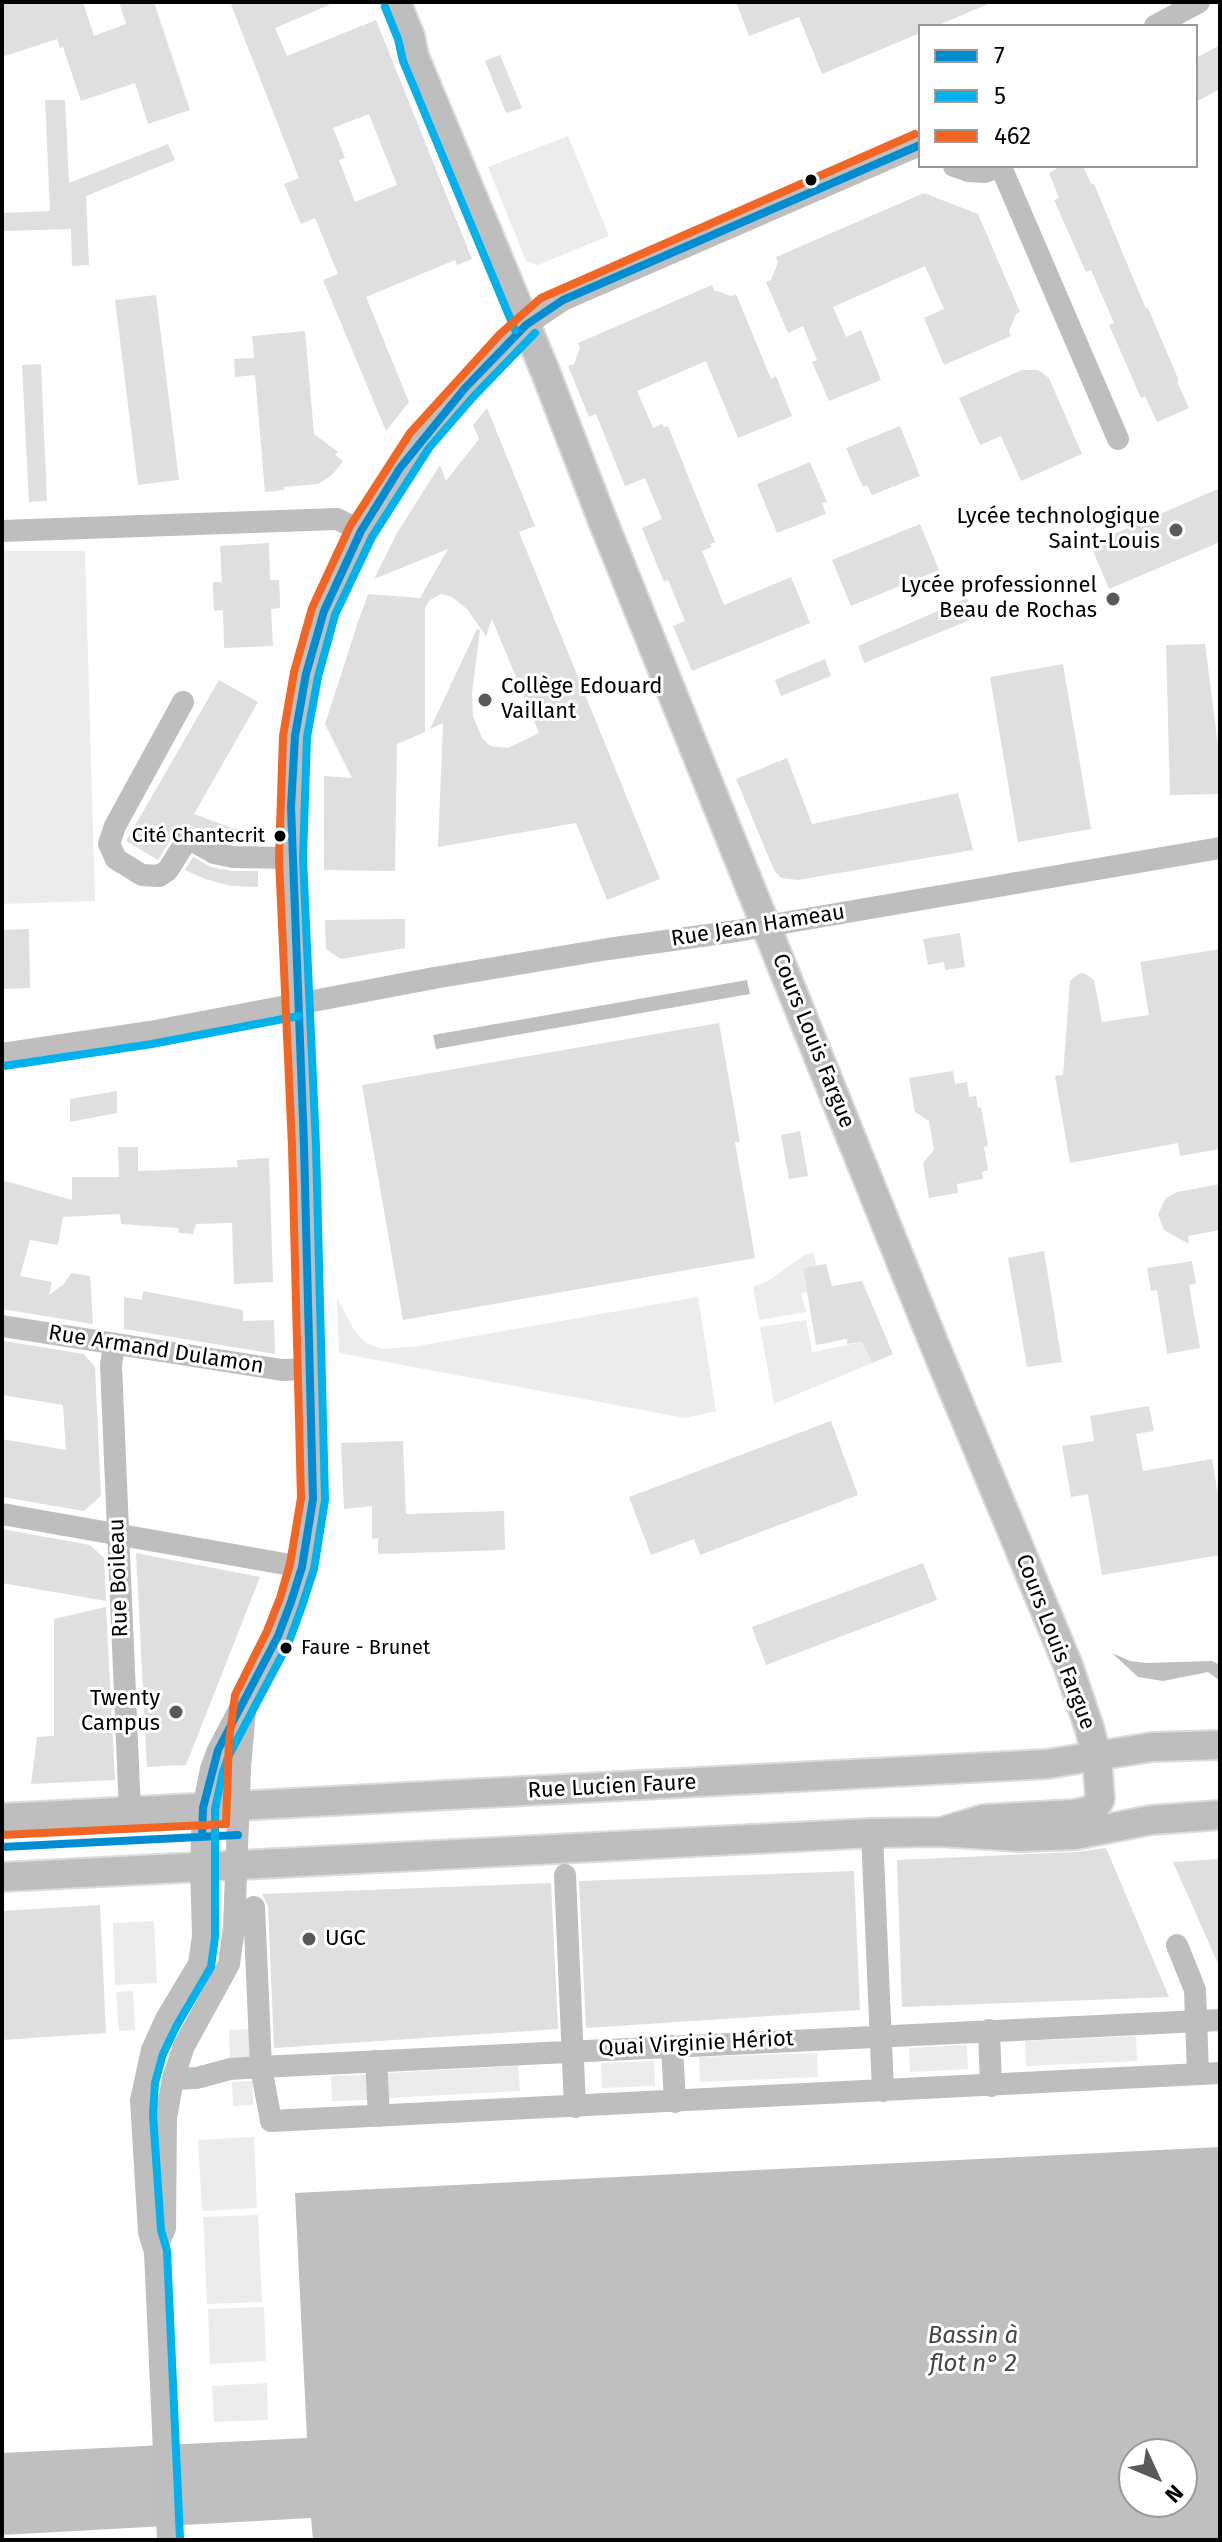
<!DOCTYPE html>
<html>
<head>
<meta charset="utf-8">
<style>
  body { margin:0 }
  #map { position:relative; width:1222px; height:2542px; overflow:hidden; background:#fff; font-family:"Fira Sans",sans-serif }
  canvas { display:block }
  .frame { position:absolute; inset:0; border:4px solid #000; pointer-events:none }
  .legend { position:absolute; left:918px; top:24px; width:280px; height:144px; box-sizing:border-box; background:#fff; border:2px solid #999; margin:0; padding:10px 14px; list-style:none; font-size:24px; color:#000 }
  .legend li { display:flex; align-items:center; gap:16px; height:40px }
  .legend b { width:40px; border:2px solid #999 }
  .north { position:absolute; left:1118px; top:2438px; width:80px; height:80px; box-sizing:border-box; background:#fff; border:2px solid #999; border-radius:50%; rotate:134deg; font-size:22px; font-weight:700; line-height:32px; text-align:center; color:#000 }
  .north::after { content:''; display:block; margin:auto; width:28px; height:36px; background:#595959; clip-path:polygon(50% 0,100% 100%,50% 72%,0 100%) }
</style>
</head>
<body>
<div id="map">
<canvas width="1222" height="2542"></canvas>
<div class="frame"></div>
<ul class="legend">
<li><b style="height:10px;background:#008cd0"></b>7</li>
<li><b style="height:10px;background:#00b1eb"></b>5</li>
<li><b style="height:10px;background:#f26522"></b>462</li>
</ul>
<div class="north">N</div>
</div>
<script>
const g = document.querySelector('canvas').getContext('2d');
g.lineJoin = 'round';
function paint(path, color) {
  g.fillStyle = color;
  g.fill(path, 'evenodd');
}
function shape(rows) {
  const path = new Path2D();
  for (const r of rows) {
    path.moveTo(r[0], r[1]);
    for (let i = 2; i < r.length; i += 2) path.lineTo(r[i], r[i + 1]);
  }
  return path;
}
function stroke(path, color, width, dash) {
  g.strokeStyle = color;
  g.lineWidth = width;
  g.lineCap = dash ? 'butt' : 'round';
  g.setLineDash(dash || []);
  g.stroke(path);
}
function label(font, color, halo, rows, align = 'center') {
  g.font = font + ' "Fira Sans",sans-serif';
  g.lineWidth = 6;
  g.setLineDash([]);
  g.textBaseline = 'middle';
  g.strokeStyle = halo;
  g.fillStyle = color;
  for (const [text, x, y, turn = 0] of rows) {
    g.save();
    g.translate(x, y);
    g.rotate((+turn || 0) * Math.PI / 180);
    g.textAlign = isNaN(turn) ? turn : align;
    if (halo) g.strokeText(text, 0, 0);
    g.fillText(text, 0, 0);
    g.restore();
  }
}
paint(shape([
  [568,136,609,236,538,265,526,261,488,167],
  [2,551,85,551,95,901,2,904],
  [814,1253,816,1266,803,1268,807,1292,801,1293,806,1312,759,1320,753,1287,770,1280,804,1255],
  [698,1297,716,1411,685,1418,339,1353,337,1298,354,1330,366,1343,382,1349,418,1346],
  [806,1320,812,1352,862,1342,872,1363,774,1404,760,1327],
  [154,1921,157,1983,115,1985,113,1923],
  [133,1991,135,2030,119,2031,116,1992],
  [249,2029,251,2060,230,2061,229,2030],
  [1136,2036,1137,2061,1026,2066,1025,2041],
  [967,2045,968,2069,910,2072,909,2048],
  [817,2053,818,2077,700,2082,699,2057],
  [654,2061,655,2086,602,2088,601,2063],
  [518,2066,520,2091,388,2098,386,2073],
  [367,2075,367,2100,332,2101,331,2076],
  [253,2081,253,2105,233,2106,232,2082],
  [254,2137,257,2208,202,2211,198,2140],
  [258,2215,262,2302,207,2304,203,2217],
  [264,2307,266,2361,210,2364,208,2309],
  [267,2383,268,2420,214,2422,212,2386]
]), '#ececec');
paint(shape([
  [747,980,750,994,436,1049,433,1035],
  [1112,1653,1130,1661,1146,1663,1212,1661,1220,1665,1220,1681,1208,1672,1163,1681,1138,1677],
  [1220,2147,1220,2540,313,2540,311,2518,2,2535,2,2453,307,2438,295,2193],
  [1134,2454,1182,2454,1182,2502,1134,2502]
]), '#bfbfbf');
paint(shape([
  [2,2,83,2,94,36,126,24,119,2,154,2,190,110,148,124,135,83,81,101,63,47,60,48,57,39,2,57],
  [230,2,336,2,275,28,287,56,376,20,472,259,457,265,455,260,366,297,409,402,386,431,323,280,338,274,315,218,301,224,284,184,299,178],
  [369,114,397,185,355,202,339,160,345,158,333,128],
  [736,2,993,2,936,26,920,26,920,33,822,74,799,17,749,36],
  [1220,45,1220,89,1196,102,1196,58],
  [500,55,522,108,506,113,485,61],
  [45,100,65,100,69,183,168,144,175,160,86,196,89,265,72,266,71,229,2,231,2,213,50,211],
  [1061,166,1083,166,1091,184,1094,184,1146,309,1148,308,1179,381,1177,382,1189,408,1157,422,1145,396,1141,398,1109,325,1114,323,1091,270,1086,272,1054,200,1059,198,1049,173],
  [924,193,978,214,1020,312,1016,314,1009,331,1011,336,944,365,924,318,944,309,925,266,833,307,846,337,861,330,881,380,829,401,812,362,817,360,803,326,788,333,766,282,771,280,778,262,776,257],
  [712,285,714,290,731,296,736,294,771,379,776,376,792,416,738,438,706,361,637,391,653,428,662,424,664,427,668,426,705,518,715,542,710,544,712,547,702,551,724,605,791,577,810,623,692,671,673,626,685,621,668,580,664,582,642,528,662,519,645,478,625,486,596,414,589,417,568,366,574,364,580,348,578,343],
  [156,295,179,480,138,485,115,300],
  [305,331,314,434,338,452,335,455,343,461,333,474,318,484,283,487,284,490,265,492,255,375,235,377,234,359,254,358,252,336],
  [41,364,47,501,29,502,22,365],
  [1022,370,1038,370,1049,378,1082,454,1021,481,1001,436,980,445,959,398],
  [487,408,535,526,519,532,660,879,607,900,576,823,438,847,443,723,430,729,477,629,480,630,472,693,473,716,482,738,490,746,508,748,539,733,492,619,486,636,467,609,452,597,441,594,430,600,425,608,425,732,397,744,395,871,324,870,324,776,352,778,325,724,358,622,368,594,420,598,448,549,374,579,397,533,440,465,446,481,479,439,473,425],
  [900,426,920,476,872,495,867,485,863,487,846,448],
  [810,462,827,502,822,503,826,514,777,533,757,484],
  [1220,488,1220,542,1109,589,1093,551,1103,547,1100,540],
  [920,524,939,570,851,606,832,560],
  [269,543,270,580,279,580,280,599,280,608,271,609,273,646,224,648,223,610,214,611,213,592,213,582,222,582,220,546],
  [967,598,975,618,864,663,858,646],
  [1205,644,1220,760,1220,794,1170,795,1166,645],
  [825,659,831,676,781,696,775,680],
  [1063,664,1091,829,1018,842,990,677],
  [219,680,258,702,194,814,232,828,257,831,257,843,219,840,187,824,176,831,158,860,126,841],
  [787,758,812,824,958,793,973,850,798,880,781,878,774,870,736,779],
  [193,857,211,867,232,871,258,871,258,887,231,886,205,879,185,870],
  [405,919,405,948,341,959,326,949,325,920],
  [29,929,30,988,2,989,2,930],
  [960,933,965,967,945,970,944,962,928,965,923,939],
  [1220,949,1220,1149,1180,1156,1178,1143,1070,1163,1055,1076,1063,1075,1070,981,1078,974,1084,973,1094,980,1102,1022,1149,1015,1140,962],
  [719,1023,740,1142,735,1142,755,1258,403,1320,362,1085],
  [953,1071,955,1084,967,1082,969,1097,976,1096,978,1108,981,1107,988,1146,984,1147,988,1170,982,1172,983,1179,957,1184,958,1193,929,1198,923,1163,934,1150,929,1121,915,1112,909,1078],
  [117,1091,117,1113,70,1122,70,1099],
  [800,1131,808,1176,789,1179,781,1135],
  [118,1147,138,1147,138,1171,238,1167,237,1160,269,1158,273,1282,234,1284,232,1223,196,1224,193,1234,179,1233,178,1228,121,1224,120,1214,63,1217,58,1245,30,1240,20,1276,52,1282,49,1295,64,1284,71,1273,90,1276,93,1324,2,1309,2,1180,72,1200,72,1177,119,1177],
  [1220,1184,1220,1230,1188,1236,1189,1244,1164,1230,1158,1214,1166,1198,1177,1192],
  [1044,1251,1062,1362,1027,1367,1008,1258],
  [1192,1261,1196,1283,1189,1285,1200,1348,1167,1354,1157,1290,1151,1291,1147,1268],
  [826,1264,832,1286,862,1281,893,1354,872,1363,862,1342,847,1344,847,1339,816,1345,803,1268],
  [143,1291,243,1310,243,1321,274,1320,275,1354,124,1329,124,1297,142,1300],
  [4,1341,84,1354,95,1367,101,1496,84,1511,2,1497,2,1439,66,1450,63,1405,2,1395],
  [1149,1406,1154,1431,1136,1434,1143,1471,1212,1459,1220,1506,1220,1555,1102,1575,1088,1494,1071,1497,1062,1446,1094,1441,1090,1416],
  [831,1421,858,1495,700,1555,694,1539,651,1555,629,1497],
  [403,1441,406,1514,504,1511,505,1550,378,1554,378,1538,372,1539,372,1506,344,1509,341,1443],
  [2,1529,90,1545,104,1558,106,1601,2,1583],
  [136,1553,260,1577,186,1765,147,1767],
  [923,1563,937,1600,766,1665,752,1627],
  [106,1607,115,1780,31,1784,37,1737,54,1736,54,1619],
  [1106,1848,1169,1997,902,2007,897,1860,1076,1852],
  [1220,1859,1220,1968,1173,1862],
  [854,1871,860,2010,586,2028,579,1881],
  [551,1883,558,2029,274,2048,268,1906,262,1894],
  [100,1905,106,2033,2,2040,2,1911]
]), '#dfdfdf');
const major = shape([
  [396,2,410,36,414,56,545,371,602,519,935,1346,1068,1665,1089,1727,1097,1757,1100,1799,1096,1806,1089,1811,1075,1814,984,1819,941,1832],
  [2,1818,1047,1764,1152,1747,1220,1745],
  [2,1877,872,1833,941,1832,1020,1837,1075,1835,1151,1820,1220,1815]
]);
stroke(major, '#dbdbdb', 32);
stroke(shape([
  [1155,26,1199,2],
  [954,166,968,171,985,172,1002,166],
  [1001,167,1118,439],
  [2,531,337,519,361,531],
  [183,702,115,826,109,844,116,859,142,875,159,876,168,870,188,838,214,853,233,857,291,858],
  [2,1054,150,1032,434,978,608,949,737,931,1220,848],
  [2,1326,282,1370,311,1369],
  [114,1344,111,1365,130,1812],
  [2,1514,302,1567],
  [872,1833,883,2091],
  [565,1875,575,2107],
  [254,1907,261,2067,271,2121,1220,2073],
  [1177,1945,1195,1990,1198,2074],
  [989,2030,991,2086],
  [672,2046,675,2102],
  [376,2061,379,2116],
  [173,2079,197,2078,230,2069,261,2067,1220,2020],
  [155,2252,165,2228,166,2118,173,2079,184,2046,229,1964,234,1928,240,1768,245,1711],
  [168,2540,155,2252,149,2232,141,2100,152,2050,166,2019,199,1964,203,1936,201,1867,203,1808,211,1769,218,1750,278,1636,302,1567,310,1526,314,1476,291,807,295,736,306,674,324,611,361,531,400,468,465,388,526,325,563,300,920,145]
]), '#bebebe', 22);
stroke(major, '#bebebe', 28);
stroke(shape([
  [202,1837,203,1808,218,1750,278,1636,291,1602,302,1567,313,1499,304,1146,291,807,295,736,306,674,324,611,361,531,400,468,465,388,526,325,563,300,920,145],
  [2,1847,238,1835]
]), '#008cd0', 8);
stroke(shape([
  [385,7,398,39,403,61,515,330],
  [4,1066,152,1044,299,1016],
  [180,2539,167,2251,161,2230,153,2115,155,2083,163,2054,177,2025,211,1967,215,1937,215,1809,223,1772,229,1755,289,1642,302,1606,314,1569,325,1500,316,1146,303,858,307,737,318,677,335,615,372,537,429,448,474,396,535,333]
]), '#00b1eb', 8);
stroke(shape([
  [2,1835,226,1824,229,1741,235,1695,267,1631,280,1598,290,1564,301,1498,292,1146,279,859,283,736,294,672,312,608,350,526,410,433,500,334,541,298,915,134]
]), '#f26522', 8);
for (const [x, y, r, color] of [
  [811,180,7,"#000"],
  [1176,530,8,"#595959"],
  [1113,599,8,"#595959"],
  [485,700,8,"#595959"],
  [280,836,7,"#000"],
  [286,1648,7,"#000"],
  [176,1712,8,"#595959"],
  [309,1939,8,"#595959"]
]) {
  const dot = new Path2D();
  dot.arc(x, y, r, 0, 2 * Math.PI);
  g.fillStyle = color;
  g.fill(dot);
  stroke(dot, '#fff', 3);
}
label('20px', '#000', '#fff', [
  ["Cité Chantecrit",265,836],
  ["Faure - Brunet",301,1648,"left"]
], 'right');
label('22px', '#000', '#fff', [
  ["Lycée technologique",1160,517],
  ["Saint-Louis",1160,542],
  ["Lycée professionnel",1097,586],
  ["Beau de Rochas",1097,611],
  ["Collège Edouard",501,687,"left"],
  ["Vaillant",501,712,"left"],
  ["Twenty",160,1699],
  ["Campus",160,1724],
  ["UGC",325,1939,"left"]
], 'right');
label('22px', '#000', '#fff', [
  ["Rue Jean Hameau",758,926,-9],
  ["Cours Louis Fargue",813,1041,68],
  ["Rue Armand Dulamon",156,1350,9],
  ["Rue Boileau",119,1578,-92],
  ["Cours Louis Fargue",1055,1642,69],
  ["Rue Lucien Faure",612,1787,-3],
  ["Quai Virginie Hériot",696,2044,-3]
]);
label('italic 24px', '#444', '#fff', [
  ["Bassin à",973,2336],
  ["flot n° 2",973,2364]
]);
</script>
</body>
</html>
